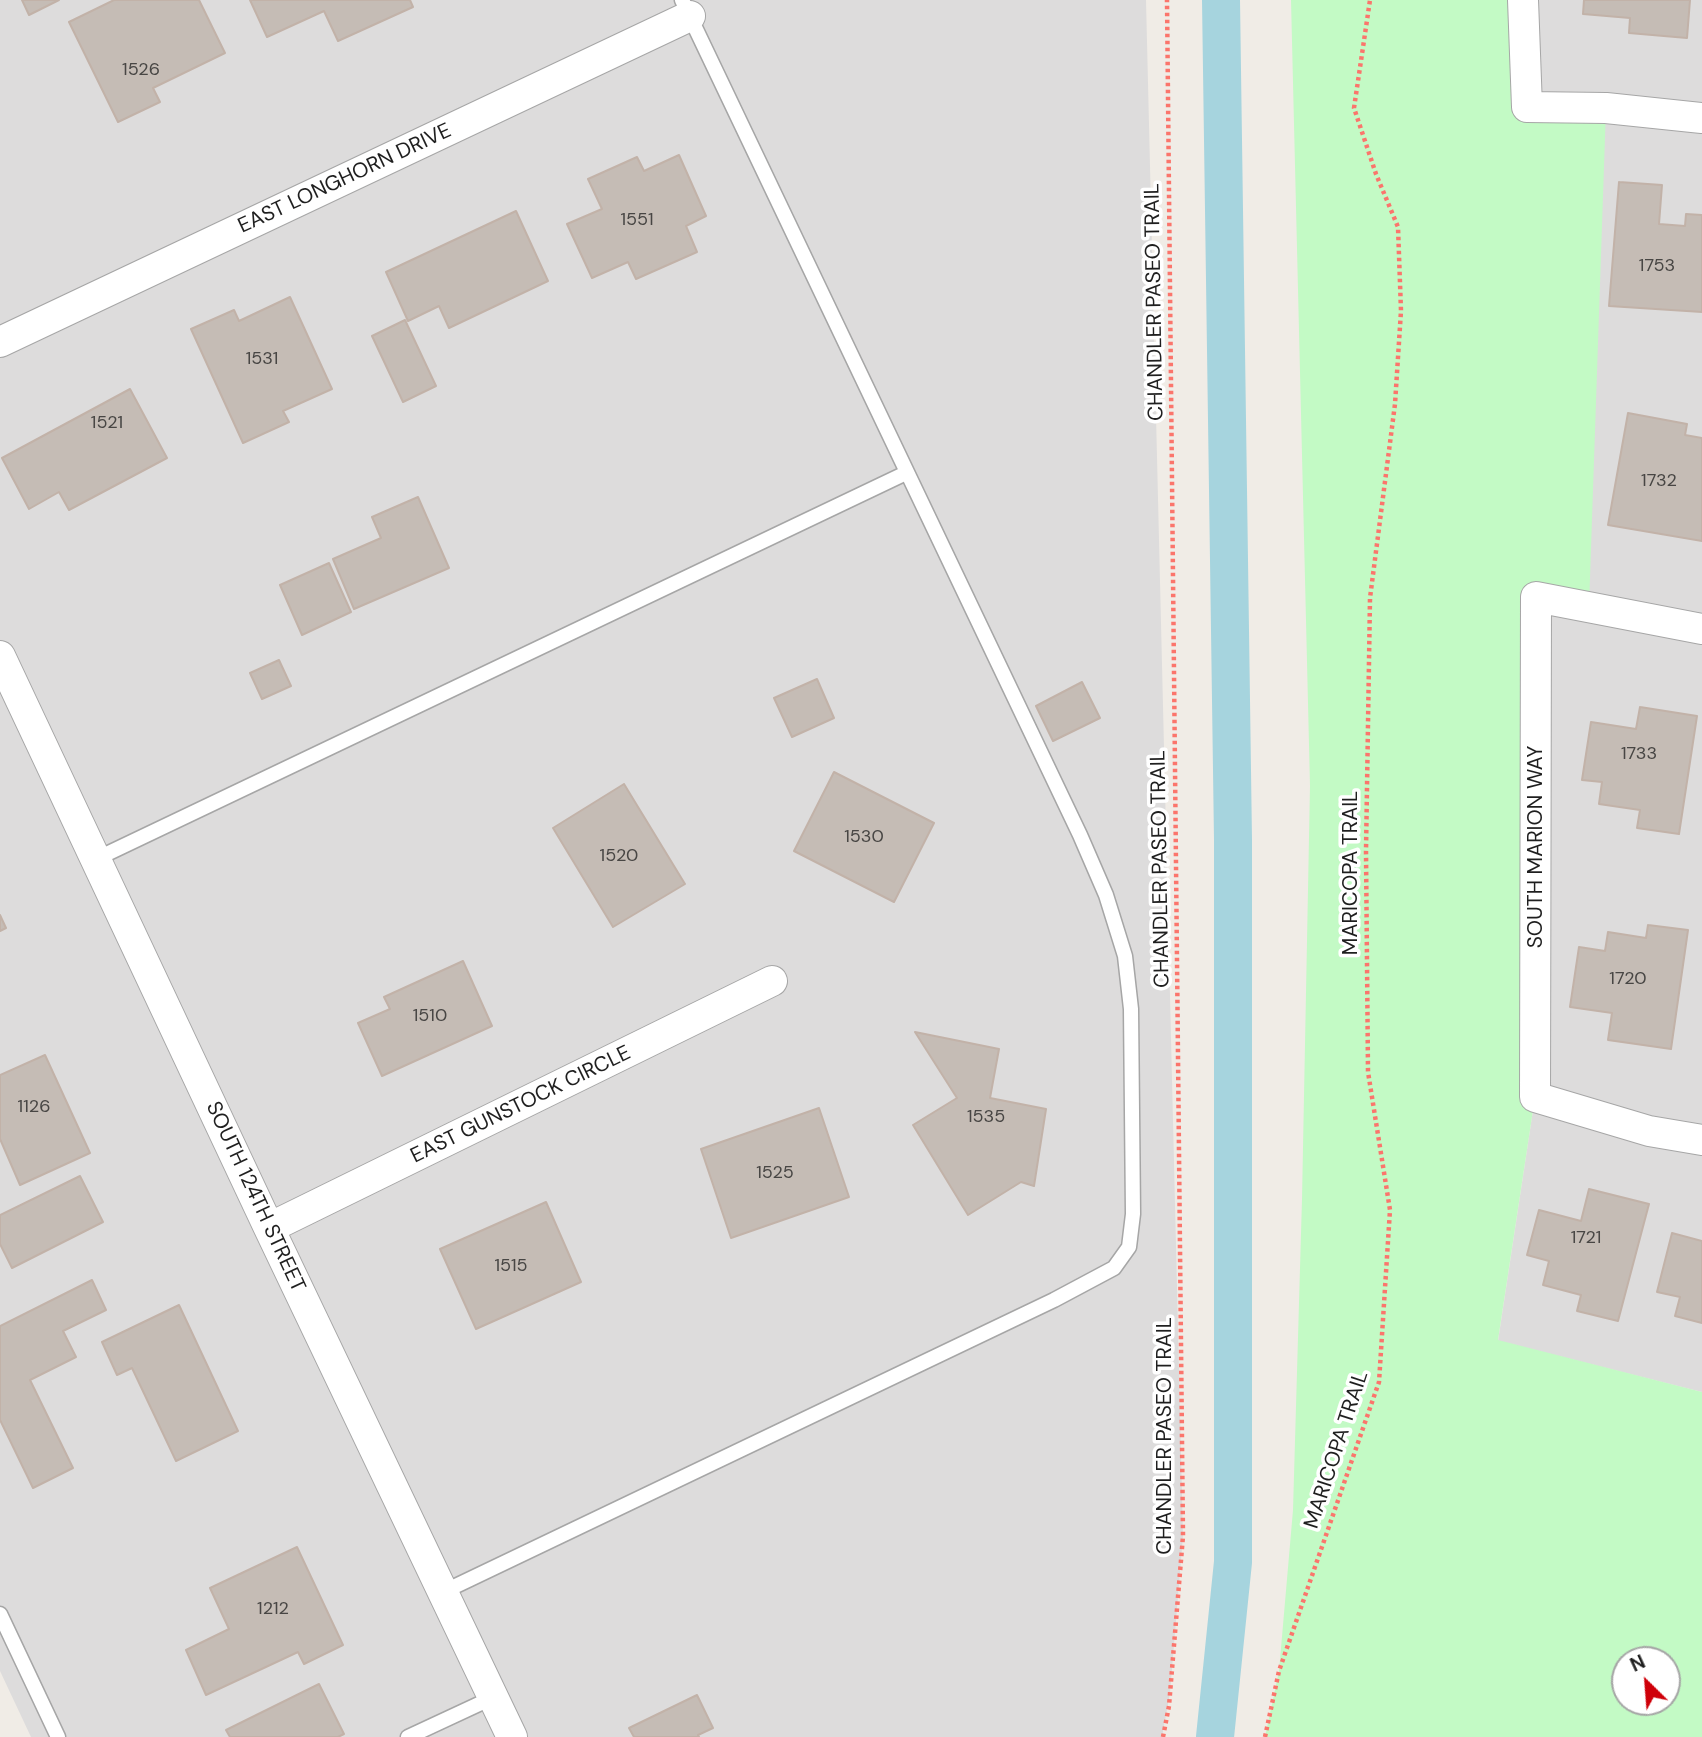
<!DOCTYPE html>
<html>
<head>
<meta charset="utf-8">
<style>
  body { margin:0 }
  #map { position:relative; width:1702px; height:1737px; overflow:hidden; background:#f0ece6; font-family:"DM Sans",sans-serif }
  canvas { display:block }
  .north { position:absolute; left:1611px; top:1646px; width:70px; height:70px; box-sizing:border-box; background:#fff; border:2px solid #a5a5a5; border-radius:50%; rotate:335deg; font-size:19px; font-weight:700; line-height:28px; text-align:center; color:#1f1f1f }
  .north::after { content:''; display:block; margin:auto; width:24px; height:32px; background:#cf0009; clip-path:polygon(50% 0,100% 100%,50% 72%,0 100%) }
</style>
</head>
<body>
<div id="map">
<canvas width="1702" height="1737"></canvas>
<div class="north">N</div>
</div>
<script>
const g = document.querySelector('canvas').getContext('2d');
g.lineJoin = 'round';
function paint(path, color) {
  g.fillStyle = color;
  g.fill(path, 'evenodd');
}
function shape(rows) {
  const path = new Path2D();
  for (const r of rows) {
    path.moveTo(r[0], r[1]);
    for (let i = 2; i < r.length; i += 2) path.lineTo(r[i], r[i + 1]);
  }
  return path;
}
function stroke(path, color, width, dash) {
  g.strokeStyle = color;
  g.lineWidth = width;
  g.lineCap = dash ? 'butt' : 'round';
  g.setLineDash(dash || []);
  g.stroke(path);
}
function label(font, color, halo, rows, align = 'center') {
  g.font = font + ' "DM Sans",sans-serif';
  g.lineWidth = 7;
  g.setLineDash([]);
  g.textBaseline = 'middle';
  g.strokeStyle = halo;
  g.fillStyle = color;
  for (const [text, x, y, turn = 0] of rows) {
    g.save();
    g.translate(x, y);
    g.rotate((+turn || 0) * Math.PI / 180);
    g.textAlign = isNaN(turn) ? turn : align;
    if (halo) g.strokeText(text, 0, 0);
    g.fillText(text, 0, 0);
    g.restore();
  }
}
paint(shape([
  [0,0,1146,0,1183,1536,1170,1693,1162,1737,31,1737,0,1671],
  [1523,0,1702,0,1702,1392,1498,1341,1535,1097,1527,107]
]), '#dddcdc');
paint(shape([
  [1291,0,1523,0,1527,107,1606,108,1589,607,1537,597,1535,1097,1498,1340,1702,1392,1702,1737,1265,1737,1279,1671,1293,1510,1302,1199,1310,786],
  [1625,1660,1667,1660,1667,1702,1625,1702]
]), '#c3fac5');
stroke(shape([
  [1215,1737,1233,1562,1233,840,1221,0]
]), '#a6d4de', 38);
const building = shape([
  [22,0,59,0,29,15,22,0],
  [114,0,199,0,225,53,153,88,160,102,118,122,69,22,114,0],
  [250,0,410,0,413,7,338,41,324,11,267,37,250,0],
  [1584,0,1690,0,1687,38,1629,33,1630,18,1583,14,1584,0],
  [679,155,706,216,686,226,697,252,636,279,628,262,592,278,567,224,602,209,588,179,637,157,644,171,679,155],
  [1619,182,1662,185,1659,224,1685,226,1686,214,1702,215,1702,312,1609,306,1619,182],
  [516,211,548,281,449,328,439,306,408,321,386,272,516,211],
  [290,297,332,389,283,411,289,422,243,443,191,329,234,310,239,321,290,297],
  [405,320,436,386,403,402,372,336,405,320],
  [130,389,167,458,69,510,59,492,29,509,2,458,130,389],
  [1628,413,1687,424,1685,435,1702,438,1702,541,1608,525,1628,413],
  [418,497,449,568,354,609,333,559,381,538,372,517,418,497],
  [329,563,351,612,302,635,280,585,329,563],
  [279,660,291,686,262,699,250,673,279,660],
  [817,679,834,718,792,737,774,698,817,679],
  [1082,682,1100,718,1053,741,1036,706,1082,682],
  [1640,707,1697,716,1679,834,1637,828,1640,810,1599,804,1602,782,1582,780,1591,722,1636,729,1640,707],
  [834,772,934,823,894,902,794,851,834,772],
  [624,784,685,884,613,927,553,828,624,784],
  [0,915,6,928,0,931,0,915],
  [1648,925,1688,930,1671,1049,1608,1040,1612,1013,1570,1007,1579,947,1605,951,1608,932,1646,938,1648,925],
  [463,961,492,1026,382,1076,358,1023,390,1009,384,997,463,961],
  [915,1032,999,1049,990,1098,1046,1109,1034,1186,1021,1182,968,1215,913,1125,957,1098,915,1032],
  [45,1055,90,1153,20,1185,0,1139,0,1075,45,1055],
  [819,1108,849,1197,731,1238,701,1149,819,1108],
  [80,1176,103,1222,12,1268,0,1244,0,1215,80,1176],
  [1589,1189,1649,1204,1618,1321,1577,1311,1581,1295,1543,1285,1549,1261,1527,1255,1539,1210,1581,1221,1589,1189],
  [546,1202,581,1282,476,1329,440,1249,546,1202],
  [1672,1233,1702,1241,1702,1323,1675,1316,1680,1297,1657,1292,1672,1233],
  [92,1280,106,1310,63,1331,76,1357,30,1380,73,1468,33,1488,0,1420,0,1326,92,1280],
  [179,1305,238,1431,176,1461,132,1368,117,1375,102,1342,179,1305],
  [297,1547,343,1645,304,1664,298,1652,206,1695,186,1650,229,1629,210,1588,297,1547],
  [319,1684,344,1734,338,1737,230,1737,226,1730,319,1684],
  [697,1695,713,1728,698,1735,699,1737,634,1737,629,1728,697,1695]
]);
paint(building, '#c5bcb5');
stroke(building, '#c2b2a8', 2);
const lane = shape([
  [96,859,906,473],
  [443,1592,1054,1300,1114,1268,1129,1247,1133,1214,1131,1009,1125,956,1106,895,1080,835,682,0],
  [0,1614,58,1737],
  [408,1737,494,1697]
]);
const street = shape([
  [1523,0,1527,107,1606,108,1702,118],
  [0,342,690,16],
  [1702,629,1536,597,1535,1097,1649,1131,1702,1140],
  [0,656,269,1228,512,1737],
  [269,1228,772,981]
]);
stroke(lane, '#a6a6a6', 17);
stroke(street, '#a6a6a6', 32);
stroke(shape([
  [1163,1737,1169,1706,1183,1536,1167,0],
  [1265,1737,1279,1671,1379,1382,1390,1210,1368,1072,1366,851,1370,598,1395,404,1401,311,1398,227,1376,174,1354,108,1370,0]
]), '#fb756c', 4.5, [3.5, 3.5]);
stroke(lane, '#fff', 14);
stroke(street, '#fff', 30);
label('18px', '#484644', null, [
  ["1526",141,70],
  ["1551",637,220],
  ["1753",1657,266],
  ["1531",262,359],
  ["1521",107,423],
  ["1732",1659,481],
  ["1733",1639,754],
  ["1530",864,837],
  ["1520",619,856],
  ["1720",1628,979],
  ["1510",430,1016],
  ["1126",34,1107],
  ["1535",986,1117],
  ["1525",775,1173],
  ["1721",1586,1238],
  ["1515",511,1266],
  ["1212",273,1609]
]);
label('21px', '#1f1f1f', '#fff', [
  ["EAST LONGHORN DRIVE",345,179,-25],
  ["CHANDLER PASEO TRAIL",1155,302,-91],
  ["SOUTH MARION WAY",1536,847,-90],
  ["CHANDLER PASEO TRAIL",1161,869,-91],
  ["MARICOPA TRAIL",1351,873,-90],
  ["EAST GUNSTOCK CIRCLE",521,1105,-26],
  ["SOUTH 124TH STREET",255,1197,65],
  ["CHANDLER PASEO TRAIL",1165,1436,-90],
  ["MARICOPA TRAIL",1337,1450,-72]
]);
</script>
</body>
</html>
